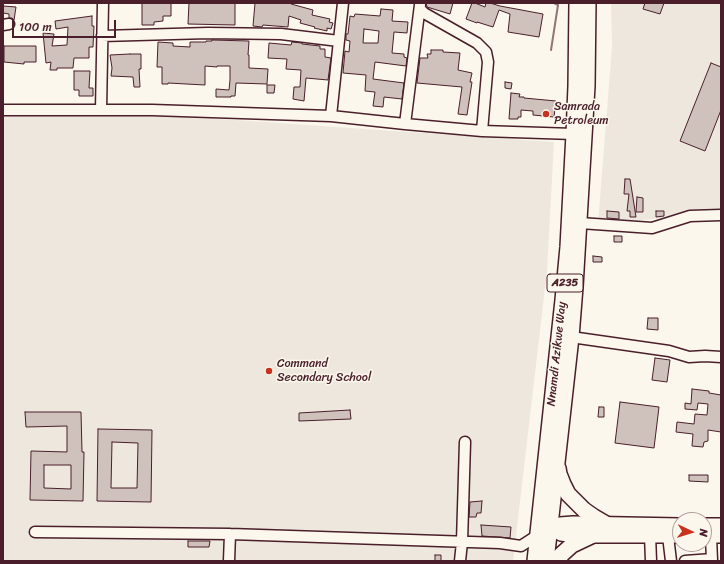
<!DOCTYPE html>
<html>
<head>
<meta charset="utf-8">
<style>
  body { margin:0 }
  #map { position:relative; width:724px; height:564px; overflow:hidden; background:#fbf7ec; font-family:Sriracha,sans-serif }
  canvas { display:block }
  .frame { position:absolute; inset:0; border:4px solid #4a1f2b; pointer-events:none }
  .north { position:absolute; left:672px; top:512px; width:40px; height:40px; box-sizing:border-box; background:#fbf7ec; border:1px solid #b4a19f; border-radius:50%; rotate:94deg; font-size:11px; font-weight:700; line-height:16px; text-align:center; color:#4a1f2b }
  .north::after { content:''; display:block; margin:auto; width:14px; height:18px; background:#c8321e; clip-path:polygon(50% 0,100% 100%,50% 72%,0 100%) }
  .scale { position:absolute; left:12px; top:20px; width:104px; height:18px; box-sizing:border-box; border:2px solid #4a1f2b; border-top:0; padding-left:5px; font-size:12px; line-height:14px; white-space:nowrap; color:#4a1f2b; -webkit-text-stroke:3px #fbf7ec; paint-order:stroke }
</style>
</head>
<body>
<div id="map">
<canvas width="724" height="564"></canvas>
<div class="frame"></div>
<div class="north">N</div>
<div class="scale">100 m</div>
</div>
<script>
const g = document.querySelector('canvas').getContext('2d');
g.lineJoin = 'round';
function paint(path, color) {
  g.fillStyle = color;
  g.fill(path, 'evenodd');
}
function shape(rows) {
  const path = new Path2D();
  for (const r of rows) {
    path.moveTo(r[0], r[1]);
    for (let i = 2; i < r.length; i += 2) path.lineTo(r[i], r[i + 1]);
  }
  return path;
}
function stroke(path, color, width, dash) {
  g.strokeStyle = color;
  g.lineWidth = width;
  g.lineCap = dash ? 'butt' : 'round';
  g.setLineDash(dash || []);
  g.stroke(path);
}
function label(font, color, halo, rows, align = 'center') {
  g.font = font + ' Sriracha,sans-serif';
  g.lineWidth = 3;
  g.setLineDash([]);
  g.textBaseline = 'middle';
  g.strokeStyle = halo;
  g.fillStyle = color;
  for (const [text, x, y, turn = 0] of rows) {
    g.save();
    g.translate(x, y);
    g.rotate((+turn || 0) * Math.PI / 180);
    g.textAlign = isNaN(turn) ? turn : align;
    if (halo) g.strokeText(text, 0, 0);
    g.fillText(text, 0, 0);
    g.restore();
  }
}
paint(shape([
  [611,3,721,3,721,213,598,224,612,47],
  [3,115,162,115,554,142,547,271,513,561,3,561]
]), '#eee7de');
stroke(shape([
  [551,50,558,5,554,3]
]), '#907477', 2);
const building = shape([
  [142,3,171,3,171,16,163,16,163,21,154,22,154,25,142,25,142,3],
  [189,3,235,3,235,25,188,24,189,3],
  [255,3,291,3,291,4,313,10,312,15,330,19,329,22,333,23,331,29,327,28,327,31,314,28,315,27,300,23,301,20,289,16,288,27,263,25,262,27,253,26,255,3],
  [426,3,453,3,450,14,427,7,426,3],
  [472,3,475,3,485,7,486,3,490,3,500,6,543,14,539,37,508,32,510,14,499,10,493,27,477,22,477,23,466,19,472,3],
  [645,3,664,3,660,14,643,9,645,3],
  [3,6,16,7,14,20,12,18,9,18,9,14,3,13,3,6],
  [381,9,393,10,392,21,408,22,407,33,394,32,392,53,404,54,404,57,407,58,406,66,375,62,373,79,404,83,402,99,384,97,383,107,373,106,375,92,365,91,366,75,343,73,345,51,349,52,350,41,346,40,346,34,348,34,350,16,354,17,355,14,380,16,381,9],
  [364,29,379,31,378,43,363,43,364,29],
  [92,16,92,26,94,26,93,47,89,47,89,58,74,58,73,68,57,68,57,70,50,70,51,62,46,63,43,33,54,34,52,46,67,45,68,27,56,29,55,21,92,16],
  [212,40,249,41,248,55,249,55,249,68,268,69,267,84,236,83,235,96,231,96,231,97,216,97,216,89,229,90,230,80,230,66,217,66,217,67,205,66,205,85,168,83,168,84,162,84,162,67,157,67,158,42,173,43,173,46,190,47,190,42,206,42,206,41,212,41,212,40],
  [292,42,302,43,302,44,320,46,320,49,325,49,325,57,331,58,328,80,306,78,304,101,293,99,294,87,300,87,301,70,286,69,287,59,268,58,269,43,291,45,292,42],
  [4,46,36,46,36,62,24,62,24,64,4,62,4,46],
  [431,50,443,50,443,52,460,53,458,70,472,73,470,82,472,82,467,115,458,114,462,87,417,83,420,58,428,58,427,54,431,54,431,50],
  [130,54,141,54,141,69,139,69,140,87,134,87,133,77,111,76,112,68,110,55,130,54],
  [711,63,721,67,721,110,705,151,680,141,711,63],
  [74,71,90,71,89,88,93,88,93,96,79,96,79,90,74,90,74,71],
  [505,82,512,83,511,89,505,88,505,82],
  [267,85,275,85,274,93,267,93,267,85],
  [511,93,520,94,519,97,524,97,524,98,556,101,554,117,533,115,533,111,521,110,521,117,518,117,518,119,509,119,511,93],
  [625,179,630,179,636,217,630,217,630,211,627,211,629,194,624,194,625,179],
  [637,197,643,198,643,212,636,212,637,197],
  [607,211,619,212,619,219,607,218,607,211],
  [656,211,664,211,664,216,656,217,656,211],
  [614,236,622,236,622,242,614,242,614,236],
  [593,256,602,257,602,262,593,262,593,256],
  [648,318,658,318,658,330,647,329,648,318],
  [655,358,670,360,667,382,652,380,655,358],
  [692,389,709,391,709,393,721,395,721,432,708,430,708,441,704,442,703,447,692,446,693,434,676,432,677,422,694,424,695,414,707,415,708,404,698,403,697,410,685,409,685,403,691,404,692,389],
  [620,402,659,407,654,448,615,443,620,402],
  [599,407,604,407,604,417,598,417,599,407],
  [350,410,351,419,299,421,299,413,350,410],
  [25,412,81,412,82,452,84,452,83,501,30,500,31,451,67,452,67,426,26,427,25,412],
  [44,465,71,465,71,489,44,488,44,465],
  [98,429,152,430,151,502,97,501,98,429],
  [112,442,138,443,137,488,111,488,112,442],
  [689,475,708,475,708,482,689,481,689,475],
  [482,501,481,513,477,513,476,517,469,517,470,502,482,501],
  [481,525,511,527,510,538,482,536,481,525],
  [188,541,210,541,209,547,188,547,188,541],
  [435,555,441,555,441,561,435,561,435,555]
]);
paint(building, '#cfc2bc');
stroke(building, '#4a1f2b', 1);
const minor = shape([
  [420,9,424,13,477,43,486,52,488,62,482,131],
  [3,25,9,24],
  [102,36,208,33,281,34,339,41],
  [3,110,152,110,331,116,405,124,482,131,574,134],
  [101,110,103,3],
  [331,116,343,3],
  [405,124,420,5],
  [580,223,652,228,690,216,721,215],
  [571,337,669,351,689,357,705,356,721,357],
  [35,532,230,534,500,543,521,546,538,535],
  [650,535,651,561],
  [668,536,671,561],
  [711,536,712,561],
  [229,561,230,534],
  [460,561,462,542,465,442],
  [685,561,712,559]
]);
const major = shape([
  [547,524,550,528,561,534,568,535,591,536,680,536],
  [704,525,721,525],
  [544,535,550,528,560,524,573,523,680,525],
  [704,536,721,536]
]);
const highway = shape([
  [558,468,559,474,563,484,568,494,584,510,594,517,606,524],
  [535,561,563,300,568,247,574,134,576,86,577,3],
  [546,561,571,337,575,287,587,86,588,3],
  [556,561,562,554,572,545,591,536]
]);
stroke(minor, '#4a1f2b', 13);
stroke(major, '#4a1f2b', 16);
stroke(highway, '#4a1f2b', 18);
stroke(minor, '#fbf7ec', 10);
stroke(major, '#fbf7ec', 13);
stroke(highway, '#fbf7ec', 15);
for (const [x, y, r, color] of [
  [546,114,4,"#c8321e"],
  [269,371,4,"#c8321e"]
]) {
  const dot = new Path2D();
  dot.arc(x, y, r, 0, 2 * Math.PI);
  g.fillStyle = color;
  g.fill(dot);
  stroke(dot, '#fbf7ec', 1.5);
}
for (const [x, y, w] of [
  [565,283,36]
]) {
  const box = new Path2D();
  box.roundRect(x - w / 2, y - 9, w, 18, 3);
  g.fillStyle = '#fbf7ec';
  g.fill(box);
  stroke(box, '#4a1f2b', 1);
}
label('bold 11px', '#4a1f2b', null, [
  ["A235",565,283]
]);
label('12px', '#4a1f2b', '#fbf7ec', [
  ["Samrada",554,107],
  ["Petroleum",554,121],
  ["Command",277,364],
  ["Secondary School",277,378]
], 'left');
label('12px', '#4a1f2b', '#fbf7ec', [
  ["Nnamdi Azikwe Way",557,354,-84]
]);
</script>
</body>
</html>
